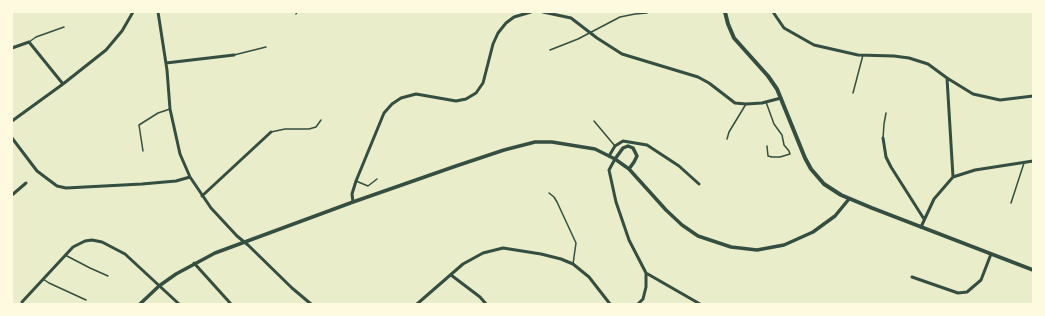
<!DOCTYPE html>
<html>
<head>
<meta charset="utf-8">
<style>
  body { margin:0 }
  #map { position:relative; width:1045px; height:316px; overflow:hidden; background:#e9edc9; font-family:"Open Sans",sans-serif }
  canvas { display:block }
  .frame { position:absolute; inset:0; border:13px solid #fefae0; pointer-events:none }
</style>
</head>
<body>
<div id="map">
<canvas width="1045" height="316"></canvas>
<div class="frame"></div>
</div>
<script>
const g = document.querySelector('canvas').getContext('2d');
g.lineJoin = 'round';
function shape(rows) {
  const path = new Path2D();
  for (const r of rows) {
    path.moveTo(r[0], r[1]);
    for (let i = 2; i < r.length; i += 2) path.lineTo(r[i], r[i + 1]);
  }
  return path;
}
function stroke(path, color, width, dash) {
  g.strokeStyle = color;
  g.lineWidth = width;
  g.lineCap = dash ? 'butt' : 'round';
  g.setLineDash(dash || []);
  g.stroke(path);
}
stroke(shape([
  [296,14,297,12],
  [29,42,36,37,64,27],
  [550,50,578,39,620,17,635,14,647,13],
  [234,55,266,47],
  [853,93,863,55],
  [766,102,774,124,782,135,784,145,789,151,790,154,780,157,772,157,768,156,767,146],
  [594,121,615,146],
  [271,132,285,129,309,129,316,127,321,120],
  [883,138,884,124,886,113],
  [727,139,729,132,746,104],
  [143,151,139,125,158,113,170,109],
  [356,181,368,186,377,179],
  [549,193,554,197,557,202,576,243,573,264],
  [1011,203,1024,163],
  [65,255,90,268,108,276],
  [43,279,49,283,86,300]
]), '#344e41', 1.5);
stroke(shape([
  [158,12,167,70,170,109,180,154,190,177,211,208,237,236,248,245,292,288,311,304],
  [543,12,571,18,597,38,622,54,698,77,709,83,735,103,746,104,762,103,781,98],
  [773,12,784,28,814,45,858,55,894,56,909,58,928,64,947,78,973,94,1000,100,1033,96],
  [12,48,29,42,63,84],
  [166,63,234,55],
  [947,78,953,177],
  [12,121,63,84,106,50,122,31,133,12],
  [12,138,37,171,57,186,66,188,142,184,176,181,190,177],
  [883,138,886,157,891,167,924,219],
  [609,156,615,146,623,141,647,145,679,166,699,184],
  [615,159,609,170,616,202,629,240,646,273,646,287,643,299,638,304],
  [12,195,26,183],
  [202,196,271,132],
  [353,202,352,194,356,181,384,113,392,104,401,98,416,94,456,101,466,99,476,93,483,83,493,44,498,33,506,23,514,17,531,12],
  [921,227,934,199,953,177,975,170,1033,161],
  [194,263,231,304],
  [646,273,700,304],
  [451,275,480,297,486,304],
  [912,277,958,293,967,292,981,280,991,254],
  [22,302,73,247,85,241,92,240,102,242,125,254,179,304],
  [417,304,463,264,483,253,503,248,541,254,561,259,573,264,589,277,610,304]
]), '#344e41', 3);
stroke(shape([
  [615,159,623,148,628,146,633,148,637,156,634,162,629,169],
  [140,304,159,286,176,274,215,253,353,202,456,166,504,150,535,142,552,142,595,149,615,159,629,169,666,210,682,225,698,236,731,247,757,250,784,245,813,232,835,216,849,199]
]), '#344e41', 3.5);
stroke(shape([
  [725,12,728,24,734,38,768,76,777,89,805,158,811,169,824,184,841,195,872,208,1033,270]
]), '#344e41', 4);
</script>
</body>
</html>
